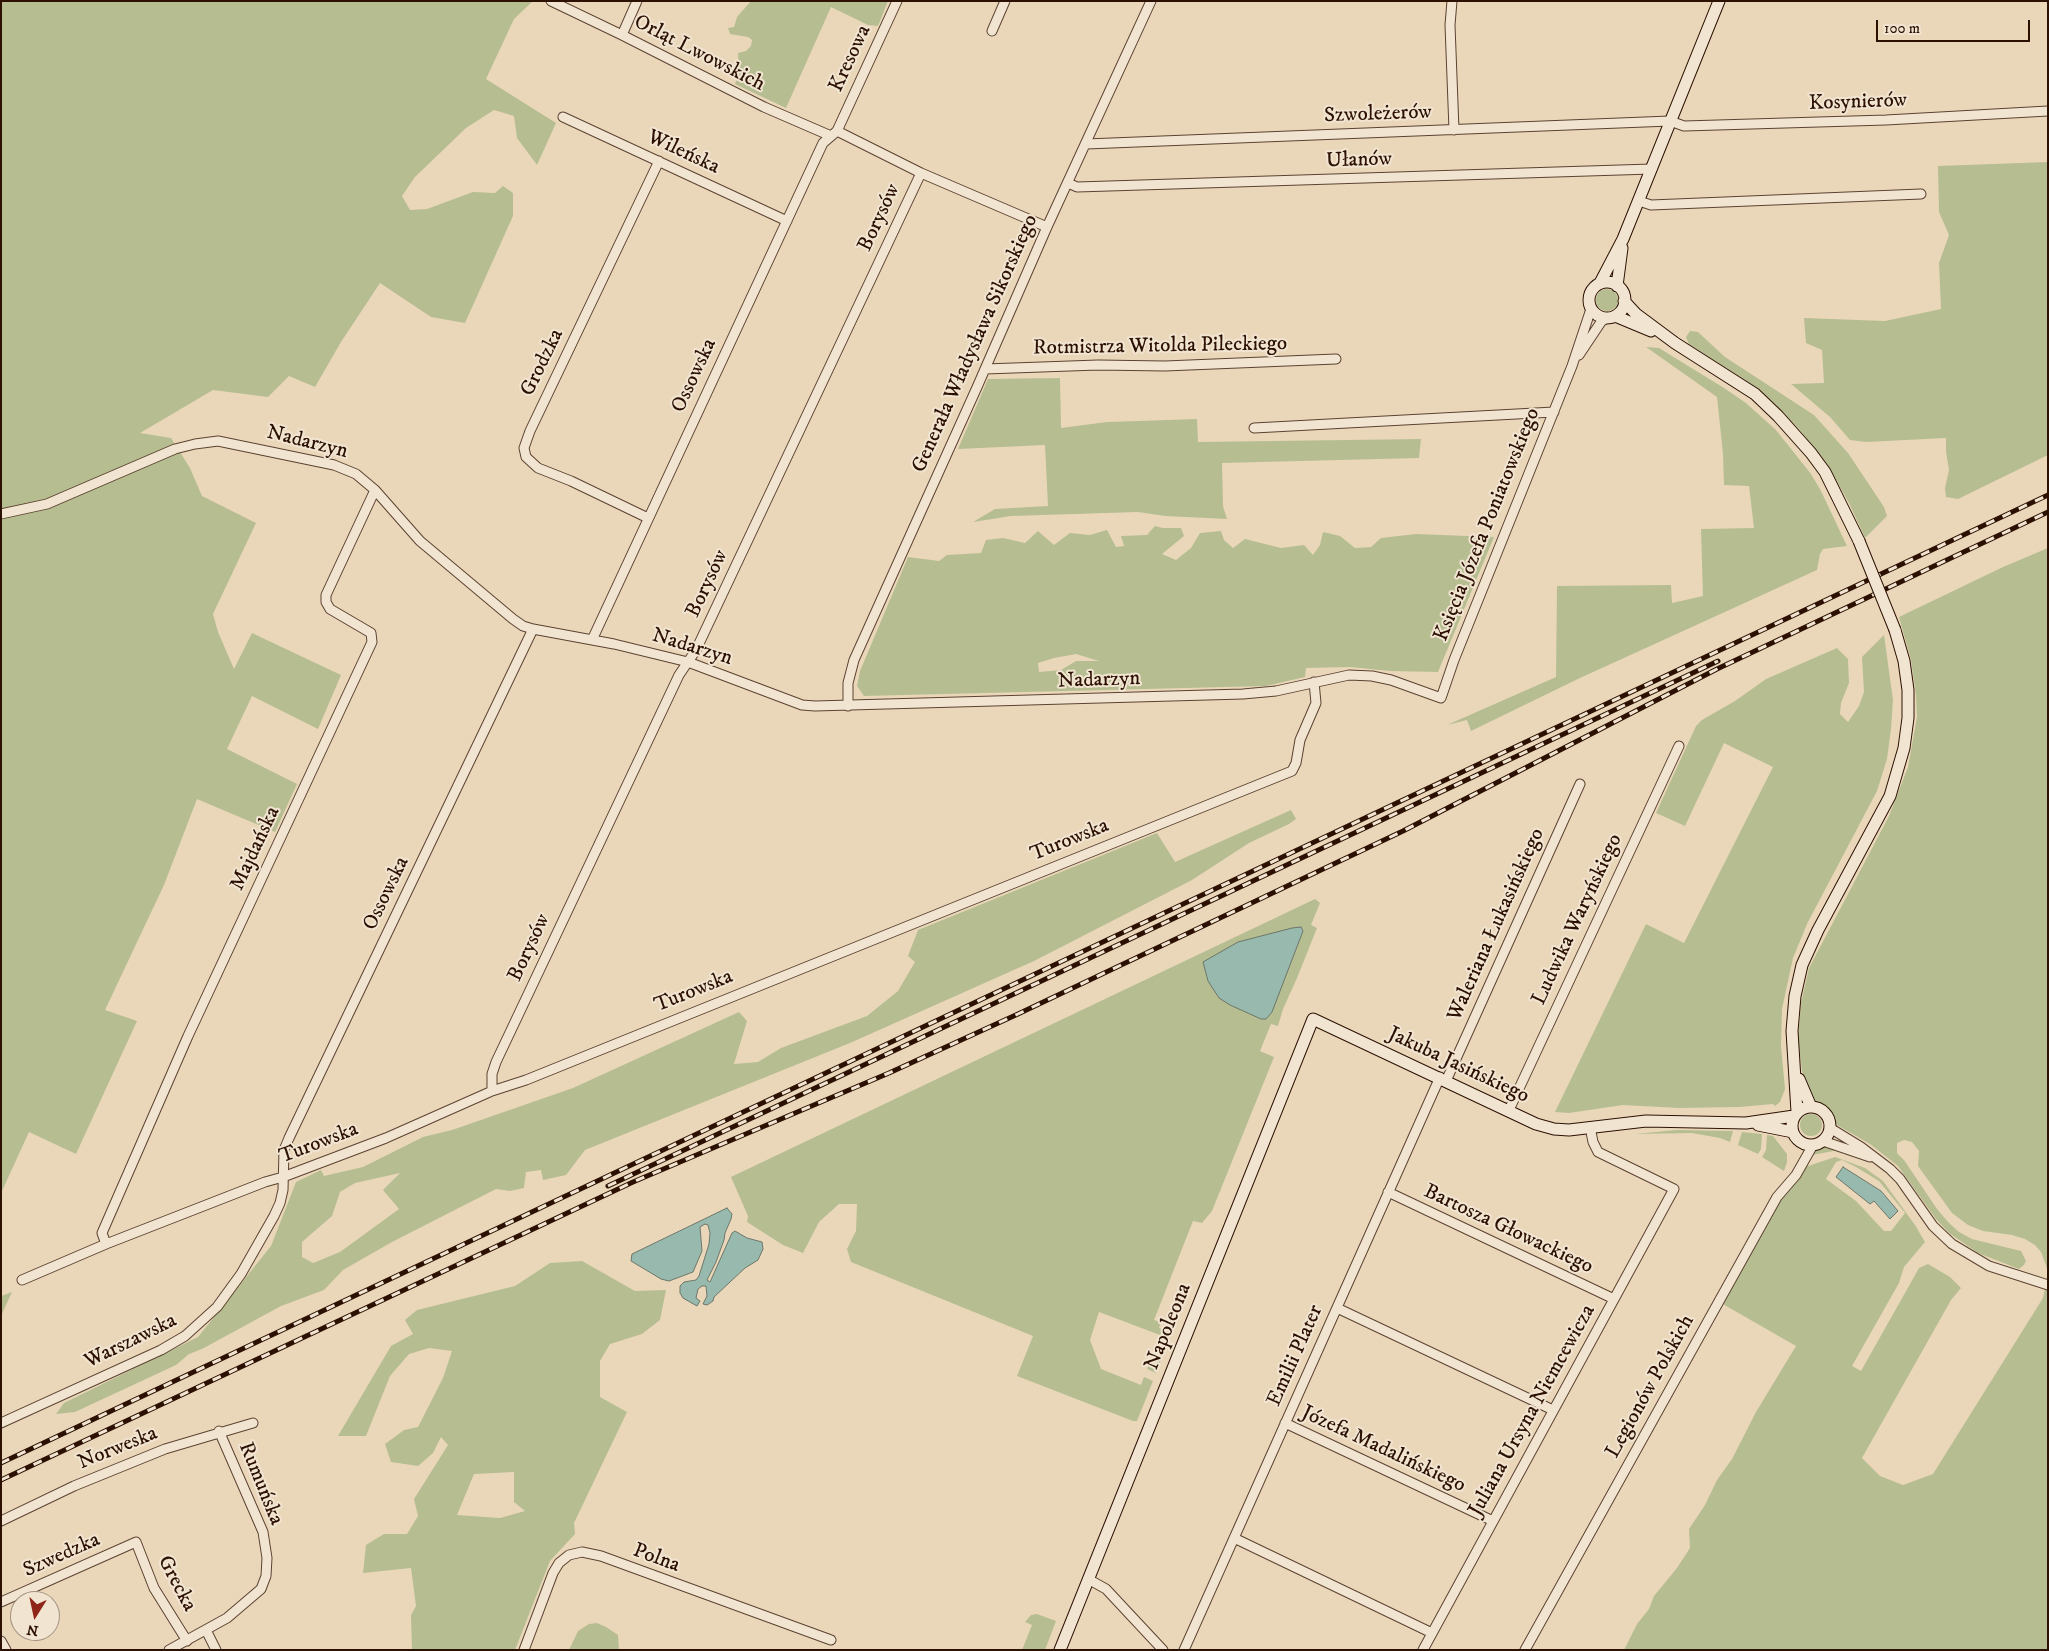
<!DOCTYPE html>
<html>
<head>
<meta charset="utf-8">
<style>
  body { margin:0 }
  #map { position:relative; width:2049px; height:1651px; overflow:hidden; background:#ead7ba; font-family:"IM FELL DW Pica",serif }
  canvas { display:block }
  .frame { position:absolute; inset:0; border:2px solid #2c1002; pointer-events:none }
  .north { position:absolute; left:10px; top:1591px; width:50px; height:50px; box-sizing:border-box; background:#f1e5d2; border:1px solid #a2907f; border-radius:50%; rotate:190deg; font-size:14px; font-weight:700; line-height:20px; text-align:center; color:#2c1002 }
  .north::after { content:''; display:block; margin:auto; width:18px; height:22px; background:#8f2418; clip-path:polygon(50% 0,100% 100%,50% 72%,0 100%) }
  .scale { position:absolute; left:1876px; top:20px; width:154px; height:22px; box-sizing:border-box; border:2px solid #2c1002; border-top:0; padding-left:6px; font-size:15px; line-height:18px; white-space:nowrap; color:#2c1002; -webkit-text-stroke:4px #f1e5d2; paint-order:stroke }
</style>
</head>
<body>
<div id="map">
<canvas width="2049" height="1651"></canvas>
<div class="frame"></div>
<div class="north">N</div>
<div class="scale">100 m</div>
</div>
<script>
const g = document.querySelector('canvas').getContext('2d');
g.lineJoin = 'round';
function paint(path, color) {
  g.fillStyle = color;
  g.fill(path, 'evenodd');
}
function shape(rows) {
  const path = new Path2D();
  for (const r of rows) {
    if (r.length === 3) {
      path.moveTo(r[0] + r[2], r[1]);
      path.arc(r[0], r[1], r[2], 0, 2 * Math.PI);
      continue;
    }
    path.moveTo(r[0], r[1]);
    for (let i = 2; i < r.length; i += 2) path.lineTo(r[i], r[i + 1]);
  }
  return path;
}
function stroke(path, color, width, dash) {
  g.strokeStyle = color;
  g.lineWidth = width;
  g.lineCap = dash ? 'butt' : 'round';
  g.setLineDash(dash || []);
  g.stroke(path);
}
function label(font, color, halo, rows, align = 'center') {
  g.font = font + ' "IM FELL DW Pica",serif';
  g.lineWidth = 4;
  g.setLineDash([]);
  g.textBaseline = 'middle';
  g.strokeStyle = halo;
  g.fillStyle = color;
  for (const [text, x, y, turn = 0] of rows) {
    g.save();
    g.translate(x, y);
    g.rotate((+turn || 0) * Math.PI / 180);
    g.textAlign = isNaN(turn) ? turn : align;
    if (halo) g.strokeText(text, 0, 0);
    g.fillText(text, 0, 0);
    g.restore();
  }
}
paint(shape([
  [1,1,533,1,514,19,486,79,556,123,537,165,517,138,514,116,494,110,466,128,415,177,402,196,410,210,427,209,473,192,495,193,503,186,513,193,513,216,465,323,431,317,380,283,341,342,315,387,289,376,268,397,213,390,140,433,171,438,190,468,202,496,256,523,213,614,218,632,234,669,252,633,341,675,318,729,252,696,227,749,297,784,275,832,197,799,164,885,105,1010,137,1021,76,1154,29,1132,1,1193],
  [751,1,888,1,878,26,868,25,831,7,786,108,735,84,739,72,738,53,746,51,751,46,752,40,748,37,730,34,728,28,734,27,737,17],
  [2048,162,2048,455,1958,499,1946,497,1945,488,1949,470,1946,452,1946,438,1866,442,1850,440,1830,417,1791,384,1824,383,1822,350,1806,343,1804,318,1885,321,1941,309,1939,263,1949,235,1939,212,1938,166],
  [1607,300,11],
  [1690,331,1698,332,1725,357,1814,415,1848,453,1884,507,1887,516,1865,538,1849,503,1827,464,1799,429,1764,395,1745,380,1689,344,1686,337],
  [1646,347,1659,348,1724,388,1746,403,1776,430,1811,474,1821,491,1847,546,1823,549,1820,554,1817,570,1580,678,1471,731,1467,720,1447,725,1556,677,1557,586,1671,585,1672,603,1703,596,1701,529,1754,528,1749,486,1724,485,1723,454,1717,397],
  [1060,378,1061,428,1107,422,1197,419,1198,442,1421,439,1419,458,1222,463,1223,506,1227,519,1165,516,1138,512,1011,516,973,522,995,509,1048,506,1045,445,958,449,988,379],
  [1155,526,1163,528,1181,528,1184,536,1162,554,1176,560,1191,548,1200,533,1221,531,1224,540,1233,548,1245,539,1281,548,1304,545,1313,555,1320,545,1323,532,1340,536,1355,548,1371,547,1381,538,1416,534,1494,537,1438,672,1390,671,1350,667,1306,668,1305,677,1266,686,864,696,857,686,860,671,908,557,939,561,947,555,981,553,986,540,1003,538,1025,543,1038,531,1054,545,1070,533,1090,535,1107,530,1116,547,1124,546,1121,536,1147,535],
  [1076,654,1099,661,1076,661,1061,670,1039,672,1038,663,1054,658],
  [2048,548,2048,1271,2041,1252,2035,1245,2025,1239,2012,1235,1983,1231,1968,1225,1952,1213,1918,1166,1919,1151,1912,1142,1904,1140,1897,1143,1897,1153,1904,1160,1937,1209,1949,1223,1959,1232,1972,1239,2021,1251,2026,1261,2024,1265,2019,1269,1978,1253,1949,1233,1936,1219,1898,1166,1870,1144,1837,1125,1830,1111,1813,1100,1802,1071,1798,1038,1801,1003,1809,968,1889,816,1908,767,1917,717,1916,695,1911,660,1899,617,2003,567],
  [1884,635,1893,700,1891,729,1887,759,1877,791,1807,924,1793,958,1782,1009,1781,1046,1785,1089,1780,1102,1775,1106,1773,1104,1740,1107,1679,1108,1623,1105,1569,1113,1555,1112,1646,924,1684,943,1773,767,1724,743,1685,826,1656,813,1696,726,1702,720,1735,701,1766,679,1837,648,1848,659,1849,683,1841,703,1840,714,1848,722,1859,706,1864,692,1862,657],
  [1291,810,1296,819,1289,824,1249,843,1192,880,1034,961,850,1043,585,1150,566,1175,543,1180,541,1170,526,1172,524,1188,510,1191,496,1189,392,1242,343,1270,324,1290,281,1306,202,1349,189,1354,176,1365,75,1412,56,1414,64,1403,198,1337,271,1246,296,1182,321,1170,324,1176,363,1167,423,1137,452,1130,573,1088,739,1012,747,1021,734,1064,758,1062,781,1048,867,1016,898,991,915,962,908,956,918,930,1157,833,1175,862],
  [400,1173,383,1190,399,1209,340,1252,313,1263,302,1257,302,1242,332,1216,340,1192,355,1183],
  [1315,899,1320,903,1311,925,1317,928,1297,978,1283,1009,1278,1026,1271,1024,1260,1051,1274,1057,1212,1211,1202,1223,1193,1221,1154,1320,1161,1322,1159,1328,1171,1333,1156,1373,1147,1369,1150,1362,1156,1364,1163,1347,1156,1344,1160,1335,1099,1312,1090,1340,1101,1369,1141,1385,1144,1377,1153,1381,1137,1421,1133,1421,1017,1376,1033,1336,851,1262,847,1249,856,1231,857,1204,839,1204,819,1222,803,1253,783,1245,747,1222,748,1216,731,1177],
  [1811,1125,11],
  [1677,1130,1733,1131,1730,1142,1720,1138,1692,1133,1635,1134],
  [1742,1132,1762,1134,1761,1149,1758,1154,1738,1145],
  [1767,1135,1773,1136,1787,1154,1787,1162,1784,1171,1762,1157,1766,1150],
  [1823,1146,1829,1147,1839,1150,1812,1155,1818,1148],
  [1835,1157,1865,1168,1883,1181,1915,1225,1925,1242,1904,1267,1899,1283,1852,1366,1861,1371,1919,1268,1928,1264,1950,1277,1961,1288,1951,1300,1862,1458,1880,1476,1903,1485,1933,1474,2043,1298,2048,1275,2048,1650,1624,1650,1637,1624,1649,1609,1654,1596,1677,1568,1690,1548,1689,1529,1705,1505,1717,1480,1732,1459,1756,1412,1796,1346,1721,1303,1778,1202,1788,1192,1805,1167],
  [1842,1160,1856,1167,1879,1181,1905,1213,1891,1231,1884,1231,1856,1201,1826,1179,1836,1162],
  [582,1261,635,1291,666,1290,660,1320,642,1334,610,1344,600,1361,600,1397,627,1412,574,1523,575,1534,550,1561,515,1650,412,1650,411,1615,416,1606,411,1568,363,1573,366,1545,384,1534,407,1534,418,1516,414,1499,448,1445,441,1437,433,1453,418,1466,391,1462,385,1444,404,1430,418,1427,443,1378,452,1351,429,1348,409,1354,390,1376,366,1436,338,1436,391,1346,413,1334,405,1320,417,1310,515,1286,550,1263],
  [514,1472,514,1502,525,1511,500,1518,457,1515,474,1474],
  [12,1292,1,1316,1,1296],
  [1037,1614,1056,1621,1045,1650,1022,1650,1032,1625,1025,1622,1031,1615],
  [597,1623,606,1627,618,1635,619,1650,569,1650,578,1631,589,1624]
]), '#b6be91');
const water = shape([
  [1301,927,1303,931,1272,1012,1266,1019,1261,1019,1230,1005,1219,998,1208,981,1203,962,1238,942,1292,928,1301,927],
  [1843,1167,1881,1191,1898,1211,1890,1219,1874,1201,1870,1204,1836,1177,1843,1167],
  [727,1208,732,1214,731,1219,725,1233,724,1240,716,1262,707,1280,710,1282,732,1233,735,1231,747,1238,762,1242,763,1249,758,1260,745,1268,714,1297,713,1301,707,1305,703,1304,707,1296,706,1286,702,1286,698,1289,696,1298,700,1301,697,1306,683,1298,680,1293,680,1286,684,1282,696,1280,699,1276,709,1244,710,1233,708,1225,705,1224,700,1227,702,1251,693,1272,669,1281,661,1279,631,1261,632,1254,727,1208]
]);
paint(water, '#98baae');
stroke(water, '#6d7669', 1);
const street = shape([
  [551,1,622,35,764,107,831,136],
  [1452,1,1450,25,1454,130],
  [992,31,1005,1],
  [622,35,637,1],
  [563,117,787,221],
  [837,131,921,173,1047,227],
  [1086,144,1670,121,1684,126,1886,120,2048,111],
  [1068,183,1077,187,1652,169],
  [1639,201,1651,205,1921,194],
  [1579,355,1601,322,1606,318],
  [985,369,1098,365,1165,366,1336,359],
  [1254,428,1554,412],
  [1,514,47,504,175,449,195,444,218,441,334,465,356,474,375,490,420,541,513,619,523,626,533,629,614,644,688,662,802,705,815,706,1243,694,1276,691,1349,675,1372,676,1391,680,1441,698,1454,660,1572,366,1591,309],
  [648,518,571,481,538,468,526,457,524,448,530,431,659,161],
  [592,640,823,143,837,131,897,1],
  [848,706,848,683,854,660,978,385,1047,227,1151,1],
  [1446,1081,1580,784],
  [492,1091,492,1074,496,1062,679,675,696,650,921,173],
  [1509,1110,1679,746],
  [1830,1128,1861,1147,1890,1169,1900,1179,1933,1226,1952,1244,1989,1266,2048,1285],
  [1823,1141,1870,1157],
  [1388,1192,1614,1299],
  [106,1244,102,1233,188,1036,372,642,371,633,330,609,326,602,326,595,375,490],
  [22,1280,106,1244,265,1182,283,1177,386,1138,492,1091,526,1080,1292,771,1296,763,1300,740,1316,703,1314,682],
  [1337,1308,1553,1410],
  [1,1423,161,1350,185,1336,217,1307,241,1274,274,1216,280,1203,283,1190,284,1150,289,1138,533,629],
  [1285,1423,1493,1521],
  [1,1521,74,1486,165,1449,253,1423],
  [1234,1538,1432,1633],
  [1088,1579,1106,1589,1163,1650],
  [1,1602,136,1542,154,1588,187,1641],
  [206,1630,216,1650],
  [1,1641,6,1650],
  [169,1650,227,1618,261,1589,266,1576,267,1558,263,1532,219,1431],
  [524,1650,553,1573,559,1563,569,1555,582,1552,601,1556,831,1640],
  [1184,1650,1440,1077],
  [1423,1650,1674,1189,1598,1152,1593,1142,1590,1127],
  [1525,1650,1777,1197,1796,1175,1813,1145]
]);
const secondary = shape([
  [1607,300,18],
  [1600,283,1623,239,1719,1],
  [1617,286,1622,248],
  [1624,301,1636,314,1675,343,1755,394,1778,416,1811,453,1825,472,1859,541],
  [1615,316,1651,331],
  [1799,1079,1811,1107],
  [1811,1126,19],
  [1797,1112,1792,1031,1795,996,1802,965,1818,930,1890,796,1904,748,1908,718,1908,690,1904,661,1895,630],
  [1758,1125,1793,1132],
  [1060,1650,1313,1019,1536,1124,1554,1129,1569,1130,1646,1121,1746,1123,1794,1116]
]);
stroke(street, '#5c4230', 11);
stroke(secondary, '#2c1002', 13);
stroke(street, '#f1e5d2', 9);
stroke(secondary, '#f1e5d2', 11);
const rail = shape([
  [608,1186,1718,661],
  [1,1463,2048,495],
  [1,1480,633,1182,889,1073,1018,1014,1403,831,1717,669,2048,512]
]);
stroke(rail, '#2c1002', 5);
stroke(rail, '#f1e5d2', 3, [9]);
const secondaryBridge = shape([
  [1859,541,1895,630]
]);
stroke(secondaryBridge, '#2c1002', 13, []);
stroke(secondaryBridge, '#f1e5d2', 11);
label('21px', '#2c1002', '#f1e5d2', [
  ["Orląt Lwowskich",699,54,27],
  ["Kresowa",851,59,-65],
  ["Kosynierów",1858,103,-2],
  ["Szwoleżerów",1378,115,-2],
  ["Wileńska",683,153,25],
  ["Ułanów",1359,161,-2],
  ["Borysów",880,218,-65],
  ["Generała Władysława Sikorskiego",976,344,-66],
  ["Rotmistrza Witolda Pileckiego",1160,347,-1],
  ["Grodzka",543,363,-64],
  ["Ossowska",695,376,-65],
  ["Nadarzyn",307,443,14],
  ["Księcia Józefa Poniatowskiego",1488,525,-68],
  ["Borysów",708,584,-65],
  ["Nadarzyn",692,648,17],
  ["Nadarzyn",1099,681,-2],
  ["Turowska",1070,841,-22],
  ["Majdańska",256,849,-65],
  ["Ossowska",387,894,-64],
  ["Ludwika Waryńskiego",1578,920,-65],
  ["Waleriana Łukasińskiego",1497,925,-66],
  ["Borysów",530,948,-65],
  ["Turowska",694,992,-22],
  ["Jakuba Jasińskiego",1458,1066,25],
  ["Turowska",319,1144,-21],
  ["Bartosza Głowackiego",1508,1230,25],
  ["Napoleona",1169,1327,-68],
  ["Warszawska",131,1342,-26],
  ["Emilii Plater",1296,1356,-66],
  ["Legionów Polskich",1651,1387,-61],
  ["Juliana Ursyna Niemcewicza",1533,1411,-61],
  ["Norweska",118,1449,-22],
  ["Józefa Madalińskiego",1383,1450,25],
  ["Rumuńska",260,1484,68],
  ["Szwedzka",62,1556,-24],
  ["Polna",656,1559,20],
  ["Grecka",176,1584,62]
]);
</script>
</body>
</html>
